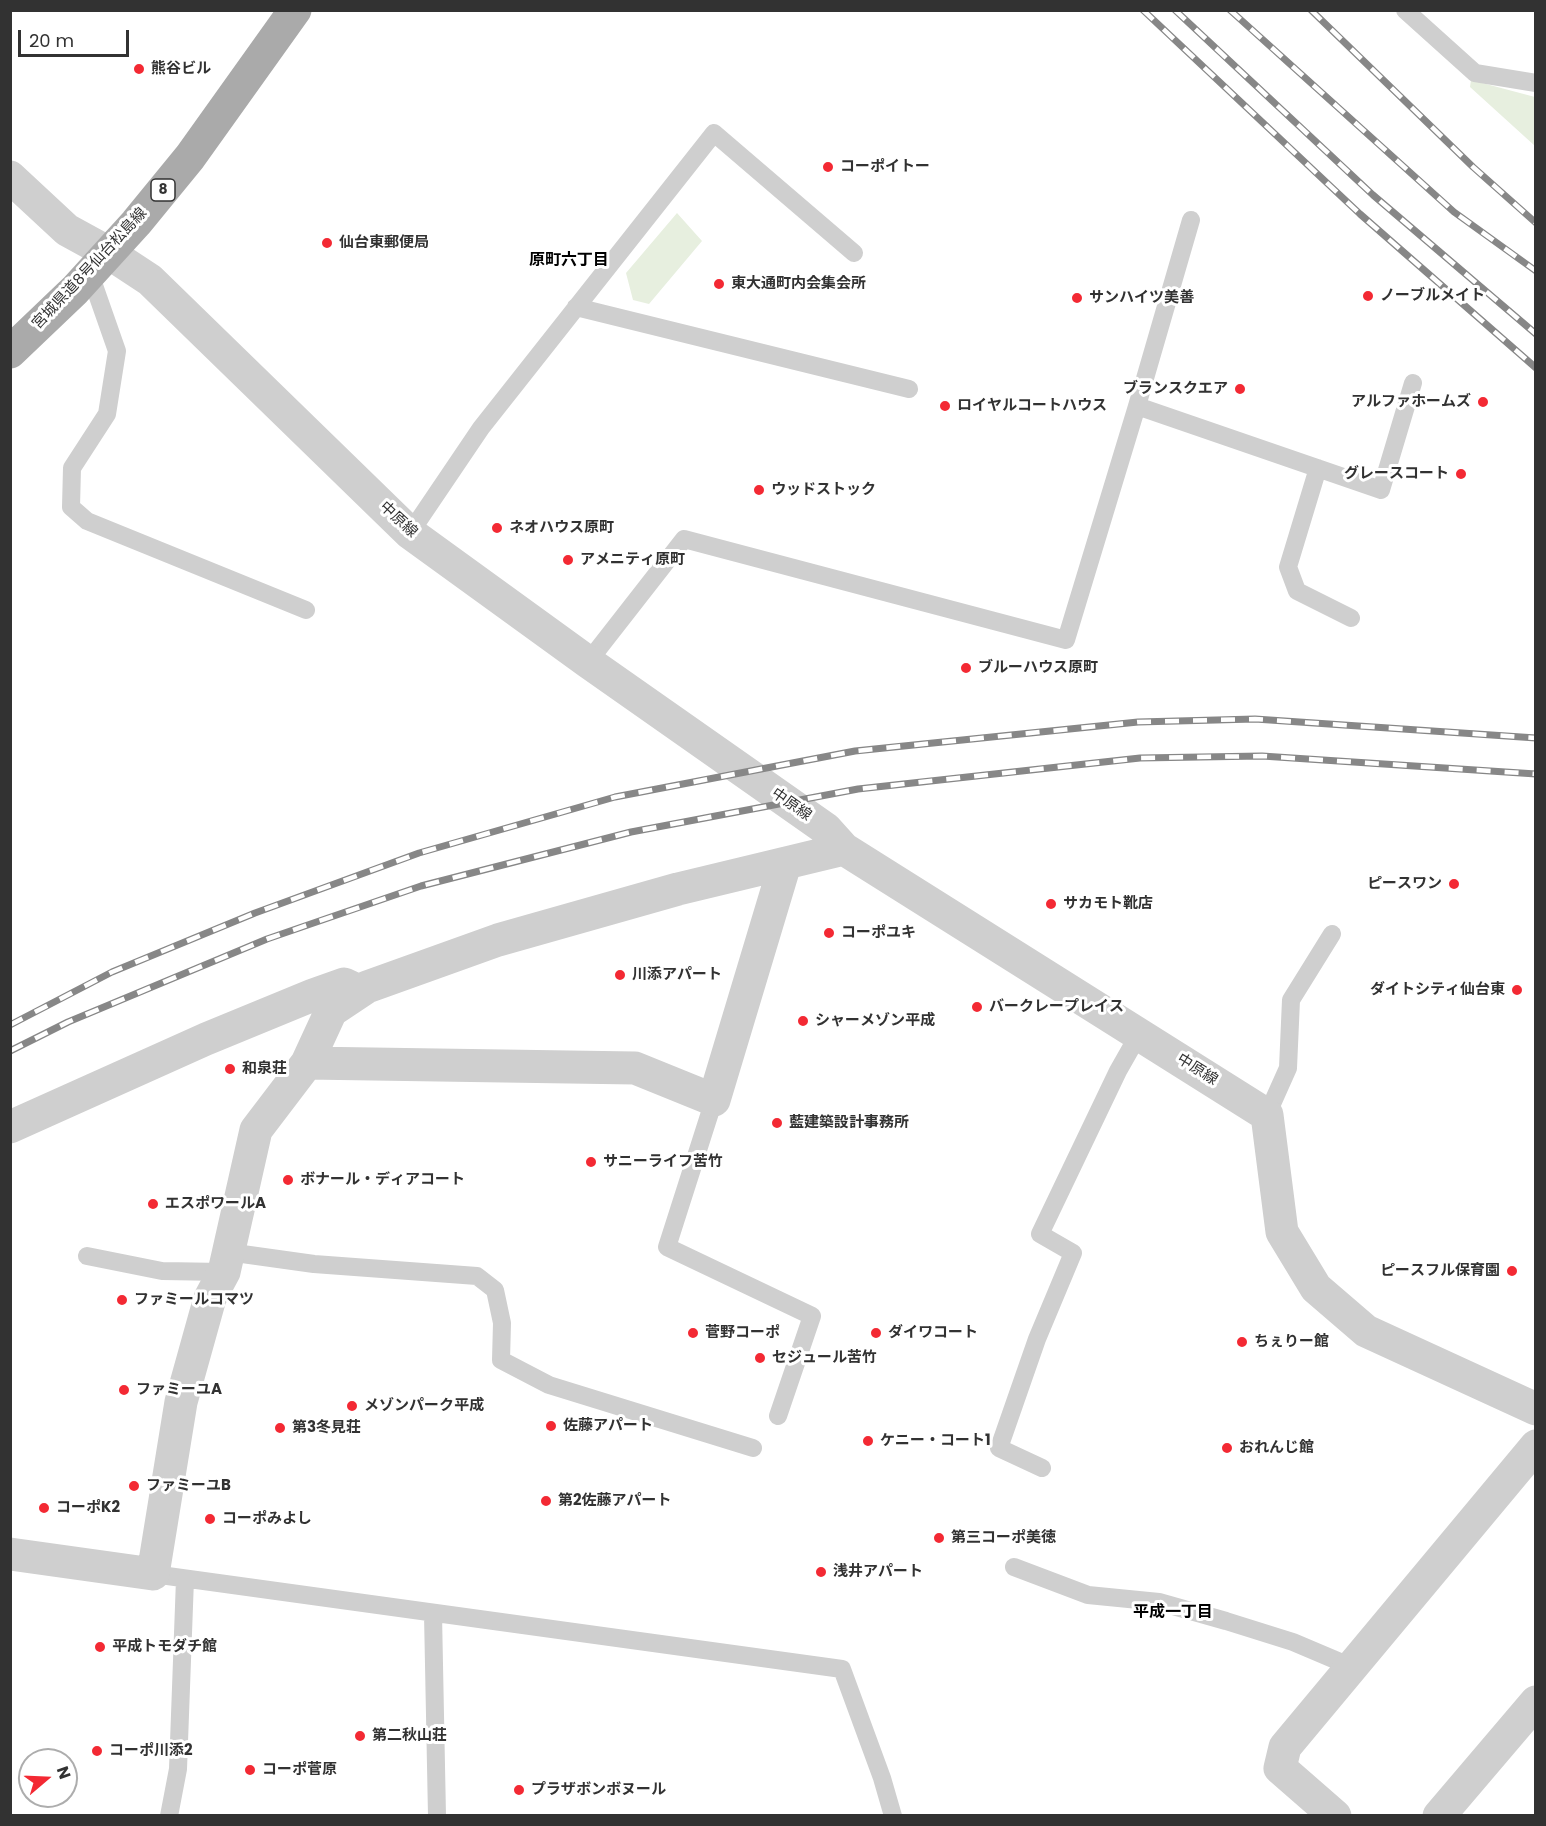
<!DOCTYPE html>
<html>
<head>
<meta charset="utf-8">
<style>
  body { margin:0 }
  #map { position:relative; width:1546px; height:1826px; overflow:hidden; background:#fff; font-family:Poppins,sans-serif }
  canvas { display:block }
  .frame { position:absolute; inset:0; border:12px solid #323232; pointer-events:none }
  .north { position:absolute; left:18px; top:1748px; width:60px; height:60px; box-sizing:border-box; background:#fff; border:2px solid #adadad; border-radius:50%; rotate:71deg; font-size:16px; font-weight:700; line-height:24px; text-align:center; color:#323232 }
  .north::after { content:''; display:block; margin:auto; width:21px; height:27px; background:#f32933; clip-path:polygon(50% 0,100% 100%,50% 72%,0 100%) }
  .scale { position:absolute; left:18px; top:30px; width:111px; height:27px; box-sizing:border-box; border:3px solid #323232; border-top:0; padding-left:8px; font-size:18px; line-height:21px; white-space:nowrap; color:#323232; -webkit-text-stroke:4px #fff; paint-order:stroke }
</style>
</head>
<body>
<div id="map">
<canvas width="1546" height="1826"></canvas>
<div class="frame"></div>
<div class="north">N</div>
<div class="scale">20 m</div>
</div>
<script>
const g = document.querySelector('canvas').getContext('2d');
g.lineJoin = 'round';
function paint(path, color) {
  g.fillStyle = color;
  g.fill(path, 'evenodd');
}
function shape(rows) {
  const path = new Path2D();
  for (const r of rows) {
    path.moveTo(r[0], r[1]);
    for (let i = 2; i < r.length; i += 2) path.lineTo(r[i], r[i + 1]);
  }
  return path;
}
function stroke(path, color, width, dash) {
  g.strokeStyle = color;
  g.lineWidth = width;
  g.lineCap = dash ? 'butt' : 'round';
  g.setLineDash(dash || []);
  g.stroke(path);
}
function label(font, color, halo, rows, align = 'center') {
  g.font = font + ' Poppins,"Noto Sans JP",sans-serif';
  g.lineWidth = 6;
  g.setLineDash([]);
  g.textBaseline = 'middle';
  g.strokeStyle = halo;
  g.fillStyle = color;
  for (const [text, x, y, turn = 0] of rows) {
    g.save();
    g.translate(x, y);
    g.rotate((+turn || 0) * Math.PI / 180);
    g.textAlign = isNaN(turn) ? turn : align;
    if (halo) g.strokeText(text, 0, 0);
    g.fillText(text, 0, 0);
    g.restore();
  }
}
paint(shape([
  [1471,80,1535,97,1535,146,1470,87],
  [677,213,702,241,649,304,633,300,626,273]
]), '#e7efdf');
stroke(shape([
  [1405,10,1475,73,1536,83],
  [90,274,117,351,107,414,72,468,71,507,87,521,306,610],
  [576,307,909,389],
  [1137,406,1381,490,1413,383],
  [1318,468,1288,567,1297,591,1351,618],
  [410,533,481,428,714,133,854,253],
  [588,662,684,539,1066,640,1137,406,1191,220],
  [714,1100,667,1247,812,1316,778,1416],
  [1267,1115,1288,1068,1291,1000,1332,934],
  [228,1252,314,1264,477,1276,495,1290,502,1323,501,1360,549,1385,753,1448],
  [87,1256,162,1271,224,1272],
  [1042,1468,999,1448,1037,1339,1073,1253,1040,1234,1118,1071,1139,1034],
  [1014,1567,1088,1595,1159,1602,1226,1621,1293,1642,1352,1667],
  [153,1574,842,1669,882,1778,893,1816],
  [433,1614,437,1816],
  [169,1816,178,1769,185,1579]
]), '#cfcfcf', 18);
stroke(shape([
  [10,177,67,230,109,253,150,280,410,533,588,662,826,829,844,849,1267,1115,1282,1232,1316,1288,1366,1331,1536,1409],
  [307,1063,635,1068,714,1100,785,864],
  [10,1127,206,1039,313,995,344,984,359,991],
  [10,1554,153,1574,181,1402,210,1298,224,1272,256,1130,307,1063,331,1011,367,987,498,940,678,889,844,849],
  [1335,1816,1280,1768,1285,1747,1536,1446],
  [1439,1816,1536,1702]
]), '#cfcfcf', 33);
stroke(shape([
  [10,352,75,290,136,223,190,157,295,10]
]), '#aaa', 33);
const rail = shape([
  [1143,10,1360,214,1536,368],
  [1175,10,1373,195,1536,334],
  [1230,10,1454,212,1536,271],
  [1311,10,1473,167,1536,223],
  [10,1025,112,972,255,913,419,853,615,797,855,751,1138,722,1255,719,1536,738],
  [10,1051,68,1022,267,939,421,886,631,832,858,789,1140,758,1262,756,1536,774]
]);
stroke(rail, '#878787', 7);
stroke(rail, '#fff', 4.5, [14]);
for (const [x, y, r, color] of [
  [139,69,6,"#f32933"],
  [828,167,6,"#f32933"],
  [327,243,6,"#f32933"],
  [719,284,6,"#f32933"],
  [1368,296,6,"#f32933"],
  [1077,298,6,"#f32933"],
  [1240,389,6,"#f32933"],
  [1483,402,6,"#f32933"],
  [945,406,6,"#f32933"],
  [1461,474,6,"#f32933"],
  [759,490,6,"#f32933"],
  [497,528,6,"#f32933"],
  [568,560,6,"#f32933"],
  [966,668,6,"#f32933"],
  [1454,884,6,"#f32933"],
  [1051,904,6,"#f32933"],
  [829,933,6,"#f32933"],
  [620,975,6,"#f32933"],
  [1517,990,6,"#f32933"],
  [977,1007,6,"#f32933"],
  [803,1021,6,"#f32933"],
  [230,1069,6,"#f32933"],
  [777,1123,6,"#f32933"],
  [591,1162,6,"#f32933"],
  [288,1180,6,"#f32933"],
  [153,1204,6,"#f32933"],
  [1512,1271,6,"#f32933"],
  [122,1300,6,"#f32933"],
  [693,1333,6,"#f32933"],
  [876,1333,6,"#f32933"],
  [1242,1342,6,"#f32933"],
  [760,1358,6,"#f32933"],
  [124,1390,6,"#f32933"],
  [352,1406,6,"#f32933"],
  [551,1426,6,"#f32933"],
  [280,1428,6,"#f32933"],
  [868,1441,6,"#f32933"],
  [1227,1448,6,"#f32933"],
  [134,1486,6,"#f32933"],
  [546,1501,6,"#f32933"],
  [44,1508,6,"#f32933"],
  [210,1519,6,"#f32933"],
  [939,1538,6,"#f32933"],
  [821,1572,6,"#f32933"],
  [100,1647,6,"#f32933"],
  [360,1736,6,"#f32933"],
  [97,1751,6,"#f32933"],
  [250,1770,6,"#f32933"],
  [519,1790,6,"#f32933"]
]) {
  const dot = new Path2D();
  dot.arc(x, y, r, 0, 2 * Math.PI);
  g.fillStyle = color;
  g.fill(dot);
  stroke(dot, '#fff', 2);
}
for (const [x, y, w] of [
  [163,190,24]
]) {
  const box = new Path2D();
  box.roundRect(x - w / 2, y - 11, w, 22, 4.5);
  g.fillStyle = '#fff';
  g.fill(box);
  stroke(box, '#323232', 1.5);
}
label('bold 14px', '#323232', null, [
  ["8",163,190]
]);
label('bold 15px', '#323232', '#fff', [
  ["熊谷ビル",151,69],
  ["コーポイトー",840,167],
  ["仙台東郵便局",339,243],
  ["東大通町内会集会所",731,284],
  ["ノーブルメイト",1380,296],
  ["サンハイツ美善",1089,298],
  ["ブランスクエア",1228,389,"right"],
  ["アルファホームズ",1471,402,"right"],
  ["ロイヤルコートハウス",957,406],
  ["グレースコート",1449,474,"right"],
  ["ウッドストック",771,490],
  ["ネオハウス原町",509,528],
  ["アメニティ原町",580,560],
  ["ブルーハウス原町",978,668],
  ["ピースワン",1442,884,"right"],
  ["サカモト靴店",1063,904],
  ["コーポユキ",841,933],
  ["川添アパート",632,975],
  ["ダイトシティ仙台東",1505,990,"right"],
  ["バークレープレイス",989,1007],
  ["シャーメゾン平成",815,1021],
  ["和泉荘",242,1069],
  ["藍建築設計事務所",789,1123],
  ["サニーライフ苦竹",603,1162],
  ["ボナール・ディアコート",300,1180],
  ["エスポワールA",165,1204],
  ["ピースフル保育園",1500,1271,"right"],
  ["ファミールコマツ",134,1300],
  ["菅野コーポ",705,1333],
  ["ダイワコート",888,1333],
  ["ちぇりー館",1254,1342],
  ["セジュール苦竹",772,1358],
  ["ファミーユA",136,1390],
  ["メゾンパーク平成",364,1406],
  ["佐藤アパート",563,1426],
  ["第3冬見荘",292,1428],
  ["ケニー・コート1",880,1441],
  ["おれんじ館",1239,1448],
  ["ファミーユB",146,1486],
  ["第2佐藤アパート",558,1501],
  ["コーポK2",56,1508],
  ["コーポみよし",222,1519],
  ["第三コーポ美徳",951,1538],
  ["浅井アパート",833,1572],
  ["平成トモダチ館",112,1647],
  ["第二秋山荘",372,1736],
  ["コーポ川添2",109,1751],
  ["コーポ菅原",262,1770],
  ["プラザボンボヌール",531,1790]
], 'left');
label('15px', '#323232', '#fff', [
  ["宮城県道8号仙台松島線",90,269,-47],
  ["中原線",398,520,43],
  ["中原線",791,805,35],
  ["中原線",1197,1070,32]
]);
label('bold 16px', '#000', '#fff', [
  ["原町六丁目",569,261],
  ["平成一丁目",1173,1613]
]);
</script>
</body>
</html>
